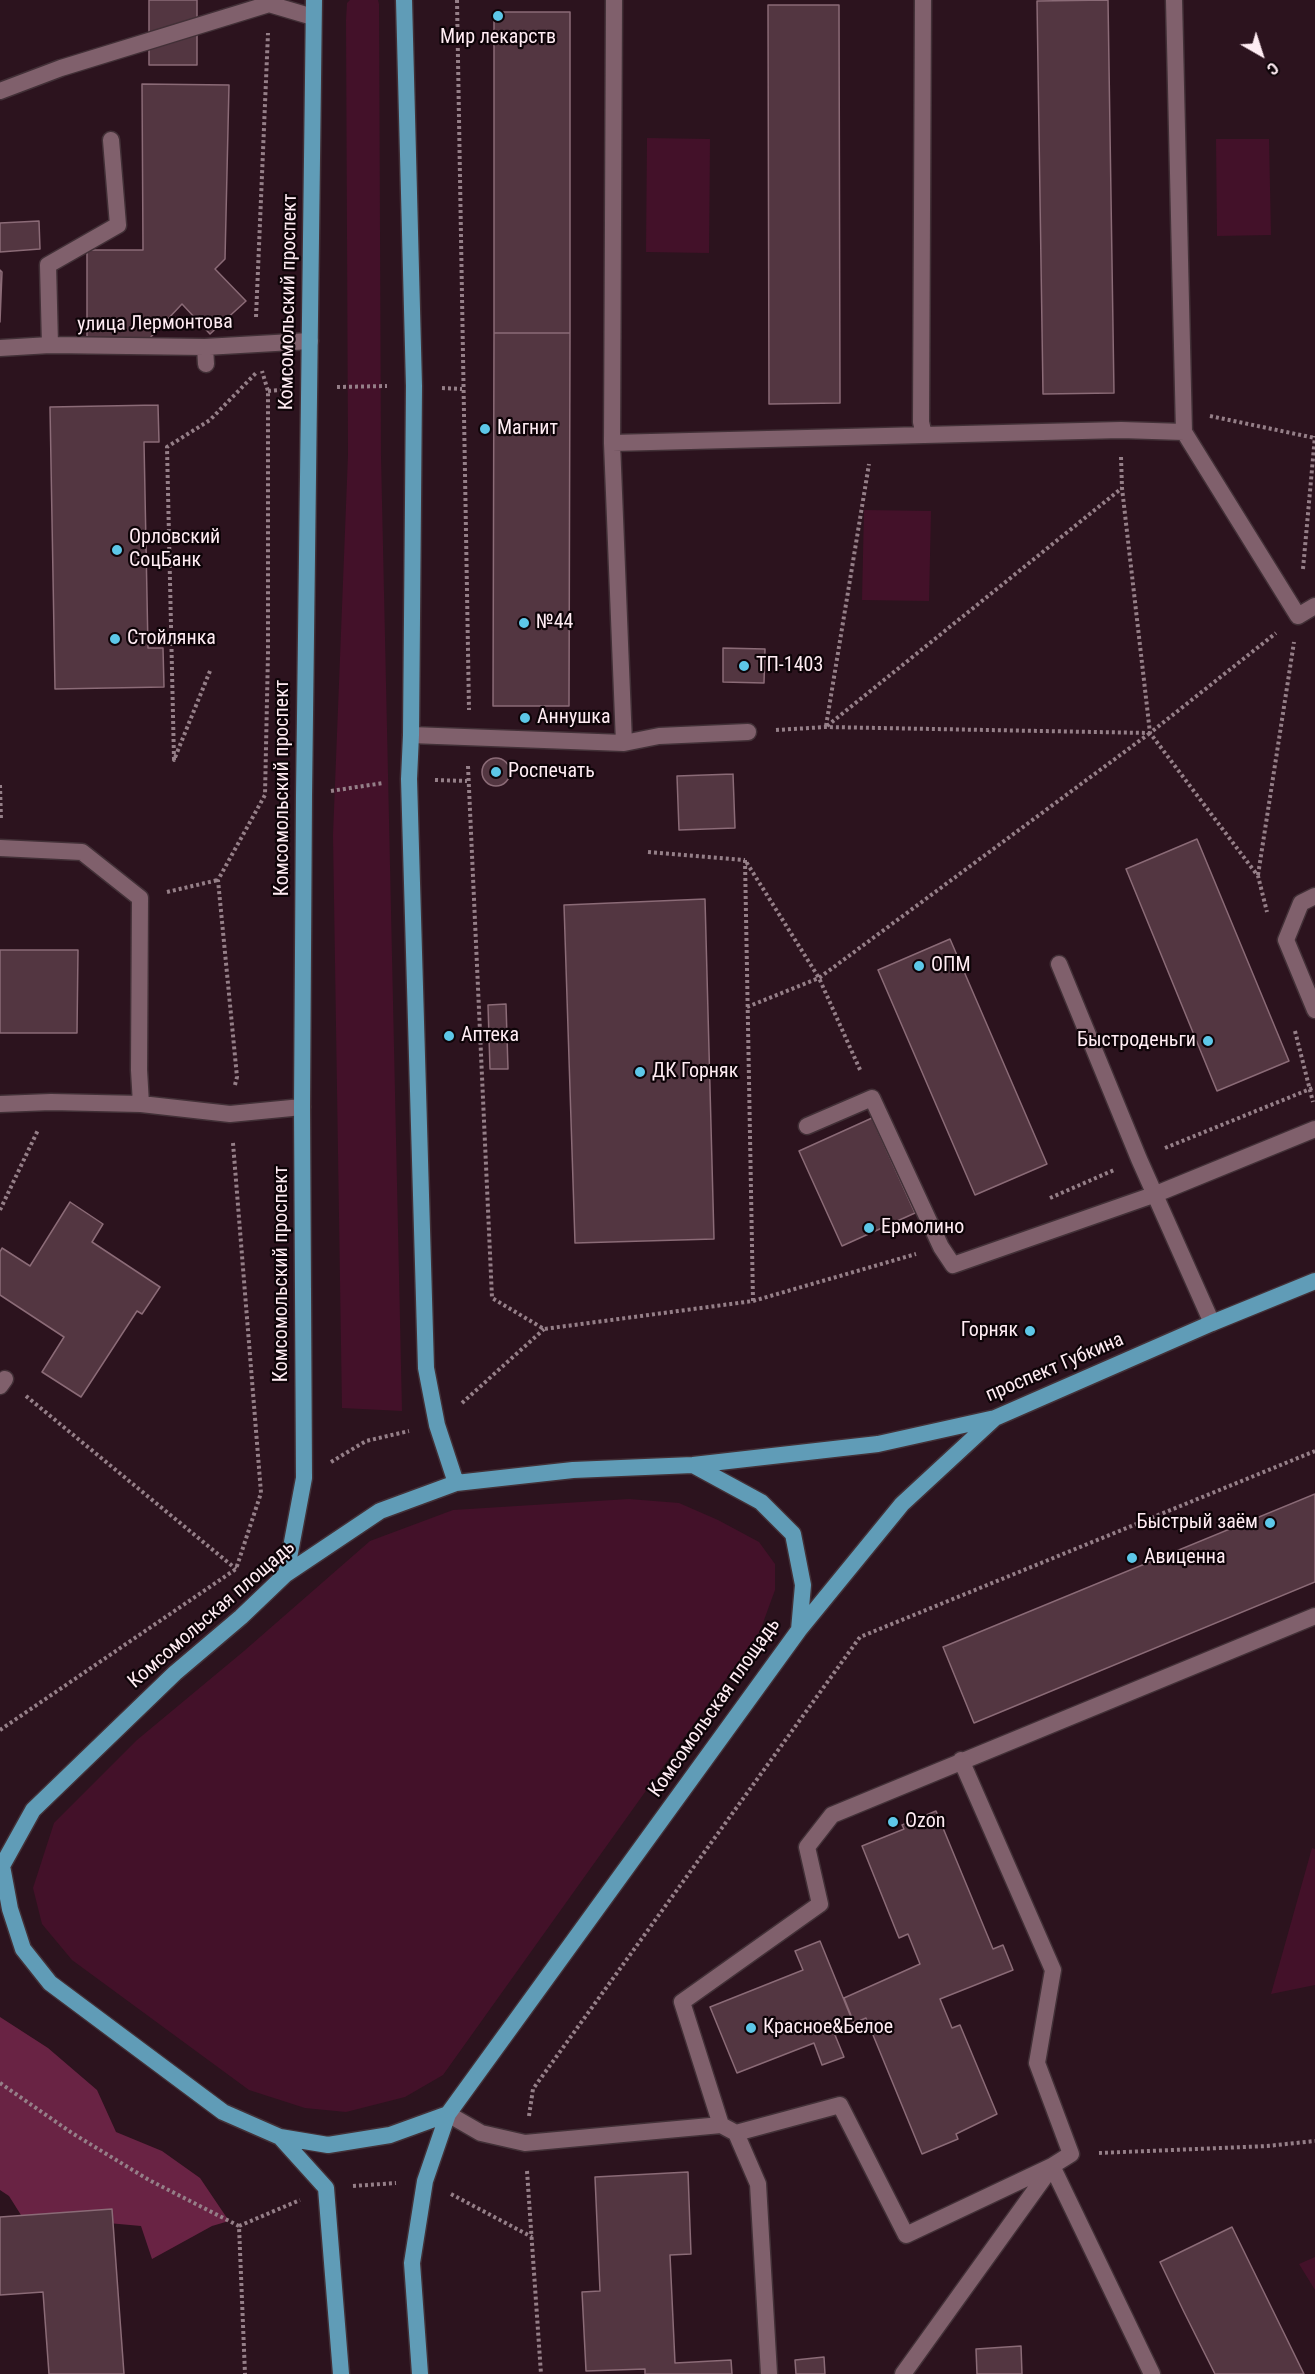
<!DOCTYPE html>
<html>
<head>
<meta charset="utf-8">
<style>
  body { margin:0 }
  #map { position:relative; width:1315px; height:2374px; overflow:hidden; background:#2c131e; font-family:"Roboto Condensed",sans-serif }
  canvas { display:block }
  .north { position:absolute; left:1231px; top:24px; width:60px; height:60px; -webkit-text-stroke:4px #0e0408; paint-order:stroke; rotate:141deg; font-size:16px; font-weight:700; line-height:24px; text-align:center; color:#ffecf3 }
  .north::after { content:''; display:block; margin:auto; width:21px; height:27px; background:#ffecf3; clip-path:polygon(50% 0,100% 100%,50% 72%,0 100%) }
</style>
</head>
<body>
<div id="map">
<canvas width="1315" height="2374"></canvas>
<div class="north">С</div>
</div>
<script>
const g = document.querySelector('canvas').getContext('2d');
g.lineJoin = 'round';
function paint(path, color) {
  g.fillStyle = color;
  g.fill(path, 'evenodd');
}
function shape(rows) {
  const path = new Path2D();
  for (const r of rows) {
    if (r.length === 3) {
      path.moveTo(r[0] + r[2], r[1]);
      path.arc(r[0], r[1], r[2], 0, 2 * Math.PI);
      continue;
    }
    path.moveTo(r[0], r[1]);
    for (let i = 2; i < r.length; i += 2) path.lineTo(r[i], r[i + 1]);
  }
  return path;
}
function stroke(path, color, width, dash) {
  g.strokeStyle = color;
  g.lineWidth = width;
  g.lineCap = dash ? 'butt' : 'round';
  g.setLineDash(dash || []);
  g.stroke(path);
}
function label(font, color, halo, rows, align = 'center') {
  g.font = font + ' "Roboto Condensed",sans-serif';
  g.lineWidth = 4.5;
  g.setLineDash([]);
  g.textBaseline = 'middle';
  g.strokeStyle = halo;
  g.fillStyle = color;
  for (const [text, x, y, turn = 0] of rows) {
    g.save();
    g.translate(x, y);
    g.rotate((+turn || 0) * Math.PI / 180);
    g.textAlign = isNaN(turn) ? turn : align;
    if (halo) g.strokeText(text, 0, 0);
    g.fillText(text, 0, 0);
    g.restore();
  }
}
paint(shape([
  [350,0,378,0,379,4,381,456,402,1411,342,1408,333,835,348,455,346,20,347,3],
  [647,138,710,139,709,253,646,252],
  [1216,139,1269,139,1271,235,1217,236],
  [864,510,931,511,929,601,862,600],
  [629,1499,679,1503,718,1520,759,1542,775,1564,775,1590,760,1631,443,2075,405,2097,346,2112,305,2108,249,2090,72,1960,42,1924,33,1888,54,1823,137,1740,244,1651,370,1541,453,1510],
  [1312,1848,1315,1849,1315,1985,1271,1994],
  [1315,2257,1315,2290,1299,2264]
]), '#431129');
paint(shape([
  [0,2017,48,2048,97,2090,116,2132,162,2151,200,2178,229,2221,212,2226,152,2259,141,2226,108,2223,26,2223,9,2196,0,2190]
]), '#692344');
const building = shape([
  [149,0,197,0,197,65,149,65,149,0],
  [1108,0,1114,393,1043,394,1037,1,1108,0],
  [768,5,839,5,840,403,769,404,768,5],
  [494,12,570,12,570,333,494,333,494,12],
  [142,84,229,85,225,259,215,269,246,301,210,334,182,304,149,339,87,340,87,250,143,250,142,84],
  [39,221,40,249,0,252,0,223,39,221],
  [0,270,2,272,0,322,0,270],
  [494,333,570,333,569,706,493,706,494,333],
  [158,405,159,442,144,442,148,648,163,648,164,687,55,689,50,407,158,405],
  [723,648,765,649,764,683,723,682,723,648],
  [496,772,14],
  [733,774,735,828,679,830,677,776,733,774],
  [1197,839,1289,1061,1217,1091,1126,869,1197,839],
  [705,899,714,1239,575,1243,564,905,705,899],
  [950,939,1047,1164,975,1195,878,970,950,939],
  [0,950,78,950,77,1033,0,1033,0,950],
  [506,1004,508,1069,490,1069,488,1005,506,1004],
  [872,1118,915,1213,842,1246,799,1151,872,1118],
  [70,1202,103,1224,92,1242,160,1287,142,1314,137,1311,81,1397,42,1372,64,1337,0,1295,0,1252,2,1248,30,1266,70,1202],
  [1315,1494,1315,1582,974,1723,943,1647,1315,1494],
  [936,1811,993,1949,1003,1945,1013,1970,940,1999,952,2028,960,2025,997,2114,956,2134,958,2139,922,2154,866,2018,854,2023,844,1998,920,1964,908,1934,899,1938,862,1846,904,1829,902,1825,936,1811],
  [820,1941,855,2027,835,2035,844,2057,822,2065,814,2043,737,2073,710,2007,803,1970,795,1951,820,1941],
  [688,2172,691,2254,670,2255,675,2363,731,2360,732,2374,645,2374,645,2369,586,2371,582,2292,600,2291,595,2177,688,2172],
  [112,2209,124,2374,49,2374,43,2292,0,2295,0,2217,112,2209],
  [1232,2227,1304,2374,1215,2374,1184,2312,1160,2262,1232,2227],
  [1021,2346,1022,2374,977,2374,976,2349,1021,2346],
  [824,2357,825,2374,796,2374,795,2360,824,2357]
]);
paint(building, '#533641');
stroke(building, '#8b6b77', 1.5);
const service = shape([
  [614,0,612,443,624,743],
  [923,0,921,422,924,435,1121,430,1184,432],
  [1174,0,1184,432,1298,616,1315,606],
  [0,91,61,68,269,4,313,17],
  [50,345,48,265,118,225,111,140],
  [205,347,206,364],
  [0,348,50,345,205,347,310,341],
  [612,443,924,435],
  [411,735,624,743,659,736,748,732],
  [0,848,82,852,140,898,139,1070,141,1104],
  [1315,896,1301,903,1286,940,1315,1010],
  [1059,964,1139,1159,1212,1323],
  [0,1104,51,1102,141,1104,230,1114,302,1107],
  [807,1126,872,1098,941,1247,953,1265,1156,1194,1315,1129],
  [0,1386,5,1379],
  [448,2114,481,2133,525,2143,721,2125,736,2133,758,2184,769,2374],
  [721,2125,682,2002,820,1904,807,1847,832,1815,1315,1616],
  [736,2133,840,2105,906,2235,1052,2166,1071,2154,1037,2063,1053,1970,961,1760],
  [1052,2166,1152,2374],
  [903,2374,1051,2168]
]);
const primary = shape([
  [404,0,414,386,411,735,409,779,426,1368,437,1425,456,1483],
  [995,1418,902,1504,799,1630,448,2114,390,2135,328,2145,280,2137,223,2112,50,1983,23,1949,10,1909,2,1866,33,1810,175,1673,241,1617,286,1574,380,1511,456,1483,573,1470,693,1465,878,1444,995,1418,1212,1323,1315,1281],
  [693,1465,761,1502,793,1534,803,1585,799,1630],
  [286,1574,304,1478,302,1107,304,795,314,0],
  [280,2137,326,2188,341,2374],
  [420,2374,412,2263,425,2181,448,2114]
]);
stroke(service, '#423037', 19);
stroke(primary, '#423037', 19);
stroke(shape([
  [457,0,469,710],
  [256,317,268,33],
  [337,387,387,386],
  [442,388,462,389],
  [268,391,282,390],
  [1210,416,1315,438],
  [1121,457,1122,488,1150,733,1258,876,1267,912],
  [1303,569,1315,436],
  [210,671,174,760,167,447,210,420,257,372],
  [826,726,869,464],
  [827,726,1122,488],
  [776,730,826,727,1150,733,1276,633],
  [468,766,492,1298,544,1329,753,1301,916,1254],
  [435,780,467,781],
  [0,785,1,820],
  [331,791,383,783],
  [648,852,745,860],
  [1258,875,1294,642],
  [167,892,218,880],
  [747,1007,819,978,1150,733],
  [1295,1031,1313,1102],
  [235,1085,237,1077,218,880,265,795,268,653,268,391,262,371],
  [1165,1148,1315,1087],
  [1050,1198,1114,1170],
  [0,1210,38,1130],
  [753,1301,745,860,819,978,861,1072],
  [26,1396,236,1569],
  [462,1403,544,1329],
  [331,1462,366,1441,409,1431],
  [0,1730,236,1569,261,1493,233,1143],
  [0,2083,72,2133,149,2180,239,2226,245,2374],
  [529,2116,533,2089,860,1637,1315,1451],
  [1099,2153,1267,2146,1315,2141],
  [527,2171,541,2374],
  [353,2186,396,2183],
  [451,2194,532,2237],
  [239,2226,300,2200]
]), '#957f88', 4, [3, 3]);
stroke(service, '#80606c', 16);
stroke(primary, '#609cb7', 16);
for (const [x, y, r, color] of [
  [498,16,6,"#5dc7e8"],
  [485,429,6,"#5dc7e8"],
  [117,550,6,"#5dc7e8"],
  [524,623,6,"#5dc7e8"],
  [115,639,6,"#5dc7e8"],
  [744,666,6,"#5dc7e8"],
  [525,718,6,"#5dc7e8"],
  [496,772,6,"#5dc7e8"],
  [919,966,6,"#5dc7e8"],
  [449,1036,6,"#5dc7e8"],
  [1208,1041,6,"#5dc7e8"],
  [640,1072,6,"#5dc7e8"],
  [869,1228,6,"#5dc7e8"],
  [1030,1331,6,"#5dc7e8"],
  [1270,1523,6,"#5dc7e8"],
  [1132,1558,6,"#5dc7e8"],
  [893,1822,6,"#5dc7e8"],
  [751,2028,6,"#5dc7e8"]
]) {
  const dot = new Path2D();
  dot.arc(x, y, r, 0, 2 * Math.PI);
  g.fillStyle = color;
  g.fill(dot);
  stroke(dot, '#0e0408', 2);
}
label('20px', '#ffecf3', '#0e0408', [
  ["Мир лекарств",498,38,"center"],
  ["Магнит",497,429],
  ["Орловский",129,538],
  ["СоцБанк",129,561],
  ["№44",536,623],
  ["Стойлянка",127,639],
  ["ТП-1403",756,666],
  ["Аннушка",537,718],
  ["Роспечать",508,772],
  ["ОПМ",931,966],
  ["Аптека",461,1036],
  ["Быстроденьги",1196,1041,"right"],
  ["ДК Горняк",652,1072],
  ["Ермолино",881,1228],
  ["Горняк",1018,1331,"right"],
  ["Быстрый заём",1258,1523,"right"],
  ["Авиценна",1144,1558],
  ["Ozon",905,1822],
  ["Красное&Белое",763,2028]
], 'left');
label('20px', '#ffecf3', '#0e0408', [
  ["Комсомольский проспект",289,302,-89],
  ["улица Лермонтова",155,324,-1],
  ["Комсомольский проспект",283,788,-90],
  ["Комсомольский проспект",282,1274,-90],
  ["проспект Губкина",1055,1368,-23],
  ["Комсомольская площадь",212,1615,-41],
  ["Комсомольская площадь",715,1708,-55]
]);
</script>
</body>
</html>
